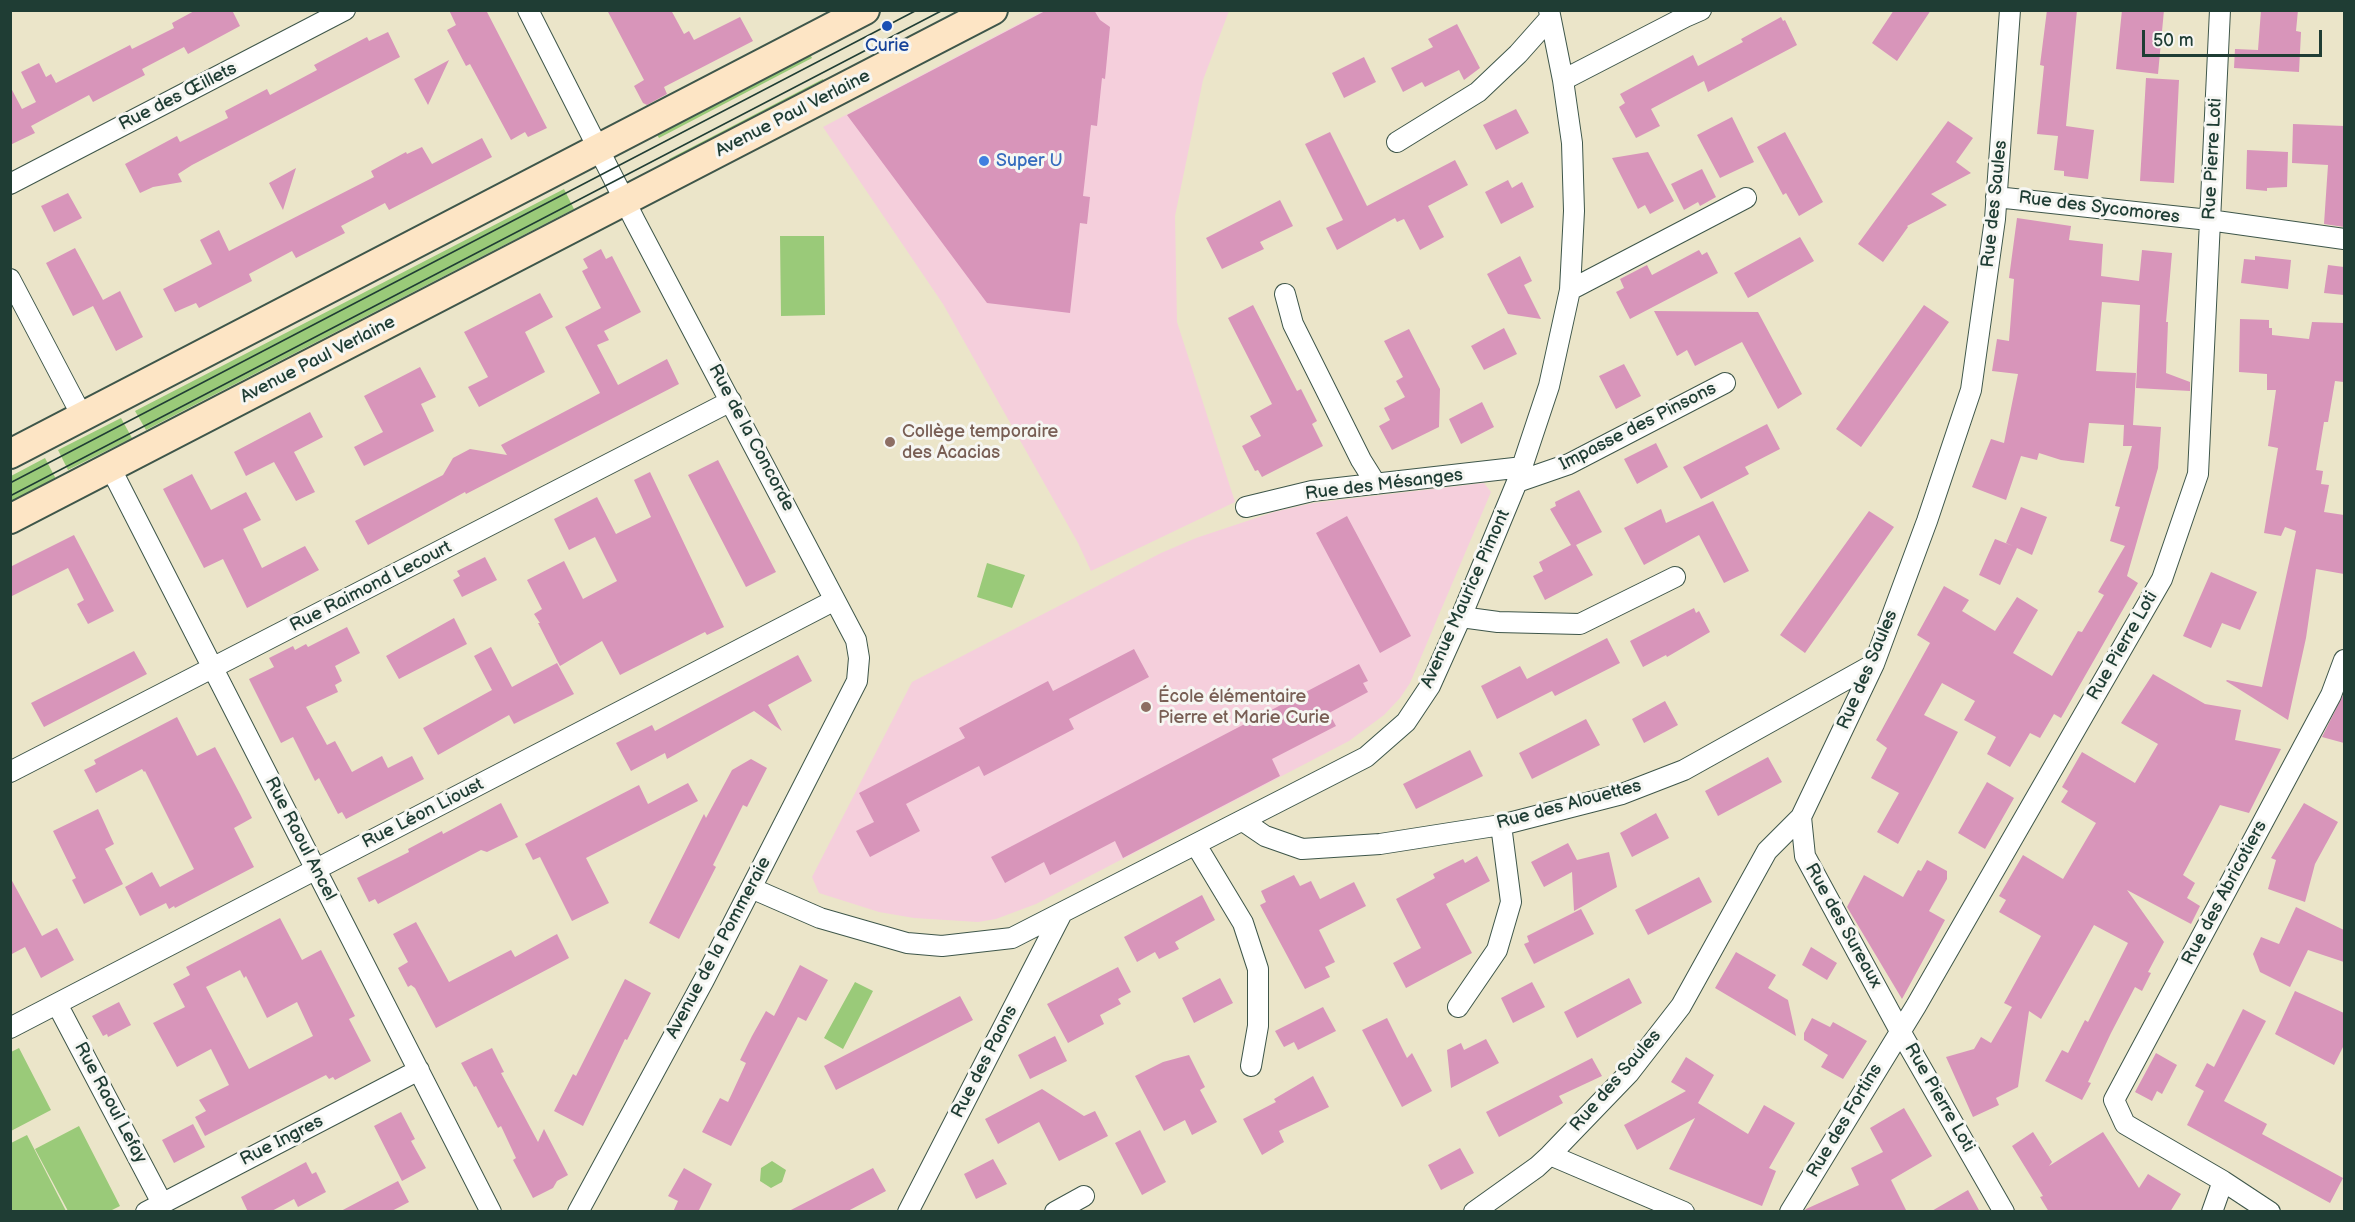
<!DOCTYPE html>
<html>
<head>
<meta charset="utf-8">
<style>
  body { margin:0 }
  #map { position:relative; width:2355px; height:1222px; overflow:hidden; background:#ebe5c9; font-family:"Balsamiq Sans",sans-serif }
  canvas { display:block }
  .frame { position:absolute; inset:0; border:12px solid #1f3d34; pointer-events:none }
  .scale { position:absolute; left:2142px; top:30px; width:180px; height:27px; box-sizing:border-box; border:3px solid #1f3d34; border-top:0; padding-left:8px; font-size:18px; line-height:21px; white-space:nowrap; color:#1f3d34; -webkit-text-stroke:4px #f6f6f2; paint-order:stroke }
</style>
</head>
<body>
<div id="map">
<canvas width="2355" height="1222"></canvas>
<div class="frame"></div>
<div class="scale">50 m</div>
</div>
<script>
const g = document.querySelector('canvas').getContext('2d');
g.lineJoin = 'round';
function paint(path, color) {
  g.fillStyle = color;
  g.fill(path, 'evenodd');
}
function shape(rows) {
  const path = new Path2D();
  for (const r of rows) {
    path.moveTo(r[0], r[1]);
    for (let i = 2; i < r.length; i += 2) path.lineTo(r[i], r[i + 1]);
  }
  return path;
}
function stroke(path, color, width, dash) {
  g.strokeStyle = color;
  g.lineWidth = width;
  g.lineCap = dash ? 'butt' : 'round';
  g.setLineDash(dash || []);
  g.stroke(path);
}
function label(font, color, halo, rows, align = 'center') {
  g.font = font + ' "Balsamiq Sans",sans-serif';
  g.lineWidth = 6;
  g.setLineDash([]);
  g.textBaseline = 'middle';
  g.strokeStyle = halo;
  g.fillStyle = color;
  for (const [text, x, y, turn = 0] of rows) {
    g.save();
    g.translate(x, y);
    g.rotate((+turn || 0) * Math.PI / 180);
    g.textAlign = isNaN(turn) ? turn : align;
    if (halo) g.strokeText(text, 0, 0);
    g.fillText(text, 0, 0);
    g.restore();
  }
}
paint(shape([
  [1043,11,1229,11,1203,80,1175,216,1177,322,1235,502,1091,571,1078,543,943,304,823,127],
  [1484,483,1491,492,1410,683,1400,698,1384,715,1349,741,1036,904,996,919,978,922,914,918,879,912,819,893,812,877,912,682,1161,553,1196,538,1274,512,1313,503]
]), '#f5cfdc');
paint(shape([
  [807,48,812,58,659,138,653,128],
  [823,79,828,89,674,168,669,159],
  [564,189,574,209,146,430,135,411],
  [780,236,824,236,825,315,781,316],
  [121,418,132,438,68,470,58,450],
  [45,458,56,479,11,502,11,476],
  [987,563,1025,575,1012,608,977,597],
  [855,982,873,991,843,1049,824,1038],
  [19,1048,51,1110,11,1131,11,1052],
  [79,1126,120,1206,110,1211,68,1211,35,1149],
  [27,1135,66,1211,11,1211,11,1143],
  [772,1161,786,1170,782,1182,771,1188,760,1181,761,1168]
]), '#9aca79');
paint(shape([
  [196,10,232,10,240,26,188,54,184,47,142,69,145,75,93,102,89,95,31,126,35,133,10,145,10,86,22,109,36,102,21,72,39,63,46,77,51,74,56,83,130,45,132,49,174,28,172,23],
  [449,10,486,10,547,128,528,137,525,132,511,140,470,64,466,66,447,30,456,25],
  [607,10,671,10,684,34,689,31,694,40,740,17,753,41,664,87,667,94,647,105,643,103,634,86,644,80],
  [1047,10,1094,10,1100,20,1110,27,1105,79,1102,78,1097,126,1091,125,1083,196,1090,197,1087,224,1080,223,1070,313,987,303,847,115],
  [1894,10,1931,10,1897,61,1872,43],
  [2047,10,2077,10,2066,126,2094,130,2088,179,2064,176,2064,171,2054,170,2058,136,2037,134,2044,66,2040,65],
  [2122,10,2164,10,2158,74,2116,69],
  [2261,10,2298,10,2296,31,2301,32,2299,72,2234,68,2235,49,2258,50],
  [1781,17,1783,21,1785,20,1797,45,1708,92,1704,81,1651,109,1660,126,1636,138,1619,107,1625,103,1620,94,1693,55,1698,66,1743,42,1741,39],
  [1457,24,1480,68,1464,80,1459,70,1425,87,1422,82,1403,92,1391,68,1433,47,1428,39],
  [388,32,400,57,192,165,178,174,182,182,153,187,140,193,125,164,177,136,180,142,228,118,225,111,267,89,270,95,317,70,314,65,367,37,369,41],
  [1364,57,1376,82,1344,98,1332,73],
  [449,60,428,105,414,79],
  [2146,78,2179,80,2174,183,2140,181],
  [1516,109,1529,133,1496,150,1483,125],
  [1732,117,1754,162,1720,178,1697,135],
  [1948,121,1973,138,1956,162,1971,173,1931,194,1947,205,1907,226,1908,227,1883,262,1858,244],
  [2293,124,2344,126,2344,227,2324,224,2328,165,2292,163],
  [1330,132,1367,206,1455,160,1468,185,1428,206,1444,237,1420,250,1404,219,1397,222,1395,218,1337,250,1326,228,1343,220,1305,144],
  [1785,132,1823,202,1799,216,1786,193,1783,195,1757,147],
  [482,138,492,157,389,210,385,203,364,214,341,226,345,233,296,258,292,251,249,274,252,281,199,308,196,303,175,312,163,289,212,264,200,240,219,230,229,251,374,177,371,171,406,152,407,154,422,147,432,164],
  [2247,150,2288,152,2287,187,2267,188,2267,191,2246,189],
  [1648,152,1674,201,1650,214,1645,205,1638,209,1612,158],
  [296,168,283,210,269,183],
  [1702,169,1716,197,1700,206,1698,202,1684,210,1671,184],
  [1508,180,1512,188,1522,182,1534,207,1501,224,1485,192],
  [68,193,82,218,54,232,41,206],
  [1280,200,1293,226,1260,242,1264,249,1222,269,1206,238],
  [2017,218,2071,226,2069,240,2103,244,2101,276,2139,281,2142,250,2172,253,2166,322,2168,322,2166,373,2190,382,2190,391,2136,388,2140,305,2102,302,2096,371,2136,373,2133,425,2161,427,2158,468,2127,576,2138,583,2061,718,2054,714,2040,738,2030,733,2010,767,1987,754,1996,737,1964,720,1975,701,1942,683,1924,715,1958,732,1898,844,1877,832,1899,793,1871,778,1887,748,1876,740,1930,643,1917,635,1944,586,1969,600,1962,611,1995,631,2017,597,2038,610,2013,653,2052,676,2078,631,2082,632,2104,595,2098,592,2125,546,2110,541,2120,507,2115,506,2132,446,2123,446,2124,425,2089,423,2084,463,2061,460,2039,453,2037,460,2021,456,2006,500,1972,487,1991,439,2004,443,2018,374,1992,371,1997,339,2009,341,2014,279,2009,278],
  [1800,237,1814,261,1748,298,1734,273],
  [75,248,103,300,120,291,143,337,116,351,93,306,73,316,46,263],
  [601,249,606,259,612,256,641,312,604,331,609,340,597,345,618,385,667,359,679,384,466,494,465,492,368,545,355,521,443,475,453,458,470,449,507,455,501,445,600,393,565,327,601,308,582,271,588,268,583,259],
  [1699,250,1702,255,1707,252,1718,273,1630,319,1616,292,1624,288,1620,279,1647,265,1652,275],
  [1520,256,1532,281,1524,285,1541,319,1508,314,1487,274],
  [2255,256,2291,260,2288,289,2241,283,2244,259,2255,260],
  [2328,265,2344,267,2344,295,2324,293],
  [540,293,553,317,525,332,545,372,479,407,468,387,488,377,464,332],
  [1253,305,1297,391,1301,389,1317,421,1312,424,1323,446,1262,477,1258,470,1255,471,1242,446,1261,436,1250,416,1272,404,1228,318],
  [1924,305,1949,322,1861,447,1836,429],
  [1654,311,1758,312,1802,394,1778,409,1742,342,1695,366,1687,350,1677,356],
  [2240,319,2269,320,2269,328,2272,328,2272,335,2309,339,2312,322,2344,323,2344,382,2335,381,2328,422,2324,422,2316,470,2323,471,2321,484,2329,485,2324,512,2344,515,2344,574,2316,569,2306,638,2288,720,2226,681,2227,680,2262,687,2296,531,2285,527,2281,536,2264,533,2278,448,2268,446,2276,390,2267,390,2267,374,2239,372],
  [1504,328,1517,354,1484,370,1471,346],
  [1409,329,1440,389,1439,427,1392,450,1379,426,1390,420,1384,408,1405,397,1396,381,1403,377,1384,341],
  [1624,364,1641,396,1616,409,1599,376],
  [420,367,436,397,421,404,434,431,364,466,354,447,383,432,364,396],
  [1482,402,1494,427,1461,444,1449,419],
  [310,412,323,437,294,452,315,492,296,501,274,462,246,476,234,452],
  [1767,424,1780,449,1745,467,1749,474,1701,499,1683,467],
  [1656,443,1668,467,1637,484,1624,459],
  [718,460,776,572,746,587,688,475],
  [650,472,724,627,707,635,705,632,620,675,602,641,560,666,538,623,540,623,534,614,542,609,527,580,564,561,583,599,617,581,595,537,569,550,554,519,597,497,616,534,651,517,634,480],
  [192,474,211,510,246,492,261,520,243,529,262,568,305,546,319,570,247,608,223,559,204,568,163,489],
  [1579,490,1602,532,1576,545,1593,575,1545,600,1533,576,1543,571,1539,562,1571,545,1550,509,1556,506,1555,502],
  [1713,501,1749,571,1724,583,1699,535,1644,565,1624,528,1661,509,1666,523],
  [2021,507,2047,517,2032,555,2017,548,2000,585,1979,575,1995,539,2013,546,2006,543],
  [1869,511,1894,527,1805,653,1780,635],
  [1347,516,1411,636,1380,653,1316,533],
  [74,535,114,611,88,624,77,604,84,600,68,568,10,597,10,567],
  [485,557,497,580,462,597,453,580,460,576,457,571],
  [2211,572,2257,592,2240,630,2222,623,2211,648,2183,636],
  [1694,608,1696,613,1699,611,1710,632,1667,657,1666,655,1643,667,1630,641],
  [454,618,467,644,399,679,386,656],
  [347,627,360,653,335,666,342,681,335,685,338,692,306,707,327,745,335,741,352,772,382,756,388,768,412,756,424,779,346,819,342,812,338,814,319,778,315,781,293,737,281,743,249,679,274,667,269,658,293,646,295,650,306,644,308,647],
  [1607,638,1620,663,1555,696,1552,691,1497,719,1481,686,1520,666,1527,679],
  [491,647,512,687,557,663,574,694,514,724,509,715,438,755,423,728,492,690,474,656],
  [1134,649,1149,677,1069,719,1074,729,984,776,979,766,906,804,920,831,870,857,856,831,874,822,859,793,965,738,959,728,1048,681,1053,691],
  [134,651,147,674,44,727,31,703],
  [798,655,812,681,768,705,782,731,754,711,667,759,665,753,631,771,616,743,652,725,655,731],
  [1359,664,1368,681,1363,683,1368,692,1329,713,1336,726,1272,759,1280,776,1123,858,1115,841,1050,875,1044,862,1005,883,991,857],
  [2153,674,2205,704,2241,710,2235,740,2281,749,2249,813,2220,805,2183,875,2195,883,2187,898,2200,906,2191,924,2127,890,2164,942,2148,972,2151,973,2142,991,2135,987,2111,1033,2088,1082,2091,1083,2082,1100,2045,1081,2062,1050,2068,1053,2085,1020,2088,1022,2128,943,2094,925,2041,1019,2029,1011,2018,1087,1996,1098,1999,1105,1973,1117,1946,1057,1974,1049,1981,1037,1991,1043,2012,1007,2004,1003,2041,936,1999,912,2006,900,1999,896,2023,855,2063,879,2096,823,2061,802,2068,791,2062,787,2082,752,2135,783,2158,744,2121,723],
  [2344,693,2344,743,2322,737],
  [1665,701,1678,725,1644,743,1632,719],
  [177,717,197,756,215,747,240,794,252,818,234,828,254,867,175,908,174,906,169,909,166,903,140,916,125,887,152,872,160,887,194,869,145,771,144,772,142,769,96,793,84,770,96,764,94,760],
  [1586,719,1600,745,1532,779,1519,753],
  [1470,750,1483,776,1416,809,1403,784],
  [1768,757,1782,782,1718,816,1705,791],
  [751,759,767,768,747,807,743,805,713,865,716,867,679,939,649,923,704,814,706,818,732,770],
  [1987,782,2014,798,1985,849,1958,833],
  [688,783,698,801,586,858,609,903,572,921,540,857,533,860,525,844,639,785,648,804],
  [501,803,518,837,487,852,481,850,378,904,375,899,369,902,357,878,409,852,408,849,442,831,443,834],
  [2304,803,2338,822,2315,864,2305,902,2268,889,2276,860,2271,858],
  [98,809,114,844,105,849,123,884,84,904,72,880,76,878,53,831],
  [1656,813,1669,838,1632,857,1620,833],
  [1568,843,1577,860,1609,852,1617,887,1574,911,1572,872,1544,887,1531,862],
  [1477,856,1490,881,1446,904,1472,953,1406,988,1393,963,1421,948,1396,899,1435,878,1433,874,1463,859,1465,863],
  [1927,860,1947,871,1947,879,1929,911,1945,920,1902,999,1847,907,1864,875,1903,897,1918,870,1921,871],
  [1294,875,1300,886,1311,881,1320,899,1354,882,1366,906,1319,930,1335,962,1325,967,1330,977,1305,989,1260,905,1266,902,1261,891],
  [10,877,42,936,57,928,74,960,41,978,25,947,10,955],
  [1699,877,1712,902,1648,935,1635,910],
  [1202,895,1215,920,1175,942,1179,949,1159,959,1155,952,1137,962,1124,937],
  [2296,907,2344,930,2344,962,2308,950,2290,987,2260,972,2253,954,2261,937,2279,944],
  [1581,909,1594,934,1534,964,1524,944,1529,942,1527,936],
  [280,918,302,960,321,950,355,1016,349,1019,371,1061,335,1080,333,1077,329,1079,326,1075,205,1136,195,1117,206,1111,199,1100,229,1085,211,1049,177,1067,153,1023,185,1007,173,984,190,975,186,967],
  [240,970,244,978,246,976,267,1018,297,1002,313,1036,249,1069,206,987],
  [416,922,449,982,511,950,515,957,557,934,569,958,436,1028,415,988,411,985,408,987,398,968,408,962,393,934],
  [1811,947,1837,963,1827,980,1802,965],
  [1736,952,1776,975,1768,988,1788,1000,1796,1036,1715,988],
  [800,965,828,980,806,1021,798,1017,731,1146,702,1132,720,1098,728,1102,746,1063,740,1060,752,1036,766,1011,774,1016],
  [1118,967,1131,992,1118,999,1121,1004,1100,1015,1104,1024,1068,1043,1047,1004],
  [1220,978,1233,1003,1194,1023,1182,998],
  [1629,978,1642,1003,1577,1038,1564,1012],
  [625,979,651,993,627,1040,625,1039,583,1126,554,1111,573,1074,576,1076],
  [1532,982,1545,1007,1513,1023,1501,998],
  [2295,991,2344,1013,2344,1045,2334,1065,2275,1034],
  [960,996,973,1020,836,1090,824,1066],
  [119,1002,131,1025,108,1037,107,1034,103,1036,92,1016],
  [1323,1007,1336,1031,1298,1050,1294,1042,1284,1047,1275,1031],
  [2243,1009,2266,1021,2224,1101,2267,1124,2262,1134,2343,1178,2330,1203,2187,1125,2204,1091,2195,1086,2207,1063,2214,1067],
  [1387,1018,1407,1058,1412,1053,1432,1091,1402,1107,1362,1030],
  [1812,1018,1830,1027,1833,1022,1867,1041,1843,1079,1821,1067,1828,1055,1804,1040,1804,1033],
  [1055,1036,1067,1061,1030,1079,1018,1055],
  [1486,1039,1499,1063,1451,1088,1447,1050,1461,1043,1464,1050],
  [492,1048,504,1072,501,1073,538,1142,544,1129,568,1175,557,1181,553,1188,533,1198,513,1160,516,1158,501,1126,498,1128,476,1086,474,1087,461,1063],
  [2156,1053,2177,1065,2162,1094,2157,1091,2152,1101,2135,1092],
  [1189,1055,1205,1087,1200,1090,1217,1122,1192,1135,1185,1120,1164,1131,1135,1076,1163,1062],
  [1686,1057,1714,1075,1698,1103,1748,1134,1764,1105,1795,1123,1769,1168,1776,1171,1762,1206,1669,1169,1695,1118,1637,1150,1624,1125,1686,1091,1671,1082],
  [1592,1058,1602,1076,1559,1096,1563,1103,1499,1137,1486,1112],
  [1313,1076,1329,1107,1279,1131,1284,1142,1262,1155,1243,1119,1276,1102,1274,1099],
  [1042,1089,1084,1116,1095,1111,1108,1136,1059,1161,1039,1122,998,1144,985,1119],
  [1904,1108,1932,1156,1891,1180,1907,1212,1804,1212,1806,1209,1859,1185,1851,1168,1883,1152,1870,1128],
  [401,1112,415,1139,411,1141,426,1168,402,1181,374,1126],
  [193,1124,205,1147,174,1163,162,1140],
  [1140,1130,1166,1182,1142,1195,1115,1143],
  [2033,1132,2052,1162,2049,1166,2103,1132,2139,1188,2148,1174,2181,1194,2170,1212,2049,1212,2040,1197,2043,1196,2012,1146],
  [1460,1148,1474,1173,1441,1190,1428,1165],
  [993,1159,1007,1184,976,1199,964,1174],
  [306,1162,312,1174,316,1172,326,1192,298,1207,294,1199,270,1212,248,1212,241,1197],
  [684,1168,712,1184,698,1212,673,1212,678,1201,668,1196],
  [873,1168,886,1191,846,1212,787,1212],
  [398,1181,409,1202,390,1212,339,1212],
  [1968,1190,1980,1212,1930,1212]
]), '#d895ba');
const street = shape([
  [528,10,635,221,856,640,859,658,857,681,704,980,578,1212],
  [1563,80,1685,17,1701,10],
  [1397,142,1478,92,1518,54,1550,18],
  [10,184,345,10],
  [1996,197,2209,220,2344,239],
  [10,279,82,416],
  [1570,290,1746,198],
  [1285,294,1293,324,1361,460,1376,484],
  [110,467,491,1212],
  [1517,482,1569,464,1725,383],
  [1246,507,1312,491,1523,467],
  [1461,617,1498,622,1580,624,1675,577],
  [10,772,731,401],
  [1801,817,1805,856,1900,1031,2004,1212],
  [1243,821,1265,836,1302,849,1380,844,1501,825,1622,794,1684,770,1874,664],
  [1196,845,1243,923,1258,969,1258,1026,1251,1066],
  [751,888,820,918,907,943,942,946,1012,938,1366,757,1406,722,1430,686,1461,617,1517,482,1549,386,1570,290,1574,211,1572,143,1563,80,1549,10],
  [57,1004,162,1203],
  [1458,1007,1497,950,1511,902,1501,825],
  [10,1028,835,600],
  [1550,1155,1684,1212],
  [146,1212,419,1070],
  [908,1212,1062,913],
  [1055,1212,1084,1196],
  [1474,1212,1537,1167,1550,1155,1629,1073,1681,1006,1767,851,1801,817,1874,664,1927,521,1971,390,1995,219,2010,10],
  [1790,1212,1916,1006,2162,579,2198,474,2220,10],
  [2212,1212,2223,1181],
  [2270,1212,2223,1181,2125,1124,2114,1100,2331,695,2344,660]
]);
const secondary = shape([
  [10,454,865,10],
  [10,519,993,10]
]);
stroke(street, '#3e564a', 22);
stroke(secondary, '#3e564a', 32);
stroke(street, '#fff', 20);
stroke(secondary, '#fde5c5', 28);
stroke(shape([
  [10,483,917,10],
  [10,496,943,10]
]), '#1f3d34', 1.5);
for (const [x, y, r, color] of [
  [887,26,6,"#1a4fb4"],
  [984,161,6,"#3f7fe0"],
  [890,442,6,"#8d6e63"],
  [1146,707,6,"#8d6e63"]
]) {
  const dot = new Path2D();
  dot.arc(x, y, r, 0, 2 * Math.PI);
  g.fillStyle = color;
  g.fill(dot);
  stroke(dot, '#f6f6f2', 2);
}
label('18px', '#164399', '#f6f6f2', [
  ["Curie",887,46]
]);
label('18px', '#1f3d34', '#f6f6f2', [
  ["Rue des Œillets",178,97,-27],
  ["Avenue Paul Verlaine",793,114,-27],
  ["Rue Pierre Loti",2213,159,-87],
  ["Rue des Saules",1995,204,-84],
  ["Rue des Sycomores",2099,208,7],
  ["Avenue Paul Verlaine",318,360,-27],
  ["Impasse des Pinsons",1638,427,-27],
  ["Rue de la Concorde",751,438,62],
  ["Rue des Mésanges",1384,485,-7],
  ["Rue Raimond Lecourt",371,587,-27],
  ["Avenue Maurice Pimont",1466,599,-66],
  ["Rue Pierre Loti",2123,646,-60],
  ["Rue des Saules",1868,670,-67],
  ["Rue des Alouettes",1569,805,-15],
  ["Rue Léon Lioust",423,814,-27],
  ["Rue Raoul Ancel",300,839,63],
  ["Rue des Abricotiers",2225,893,-62],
  ["Rue des Sureaux",1843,926,61],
  ["Avenue de la Pommeraie",719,948,-62],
  ["Rue des Paons",985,1062,-63],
  ["Rue des Saules",1616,1081,-49],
  ["Rue Pierre Loti",1939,1098,60],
  ["Rue Raoul Lefay",110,1103,62],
  ["Rue des Fortins",1845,1121,-59],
  ["Rue Ingres",282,1141,-27]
]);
label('18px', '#366cbe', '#f6f6f2', [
  ["Super U",996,161]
], 'left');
label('18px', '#785e54', '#f6f6f2', [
  ["Collège temporaire",902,432],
  ["des Acacias",902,453],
  ["École élémentaire",1158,697],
  ["Pierre et Marie Curie",1158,718]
], 'left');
</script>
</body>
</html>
